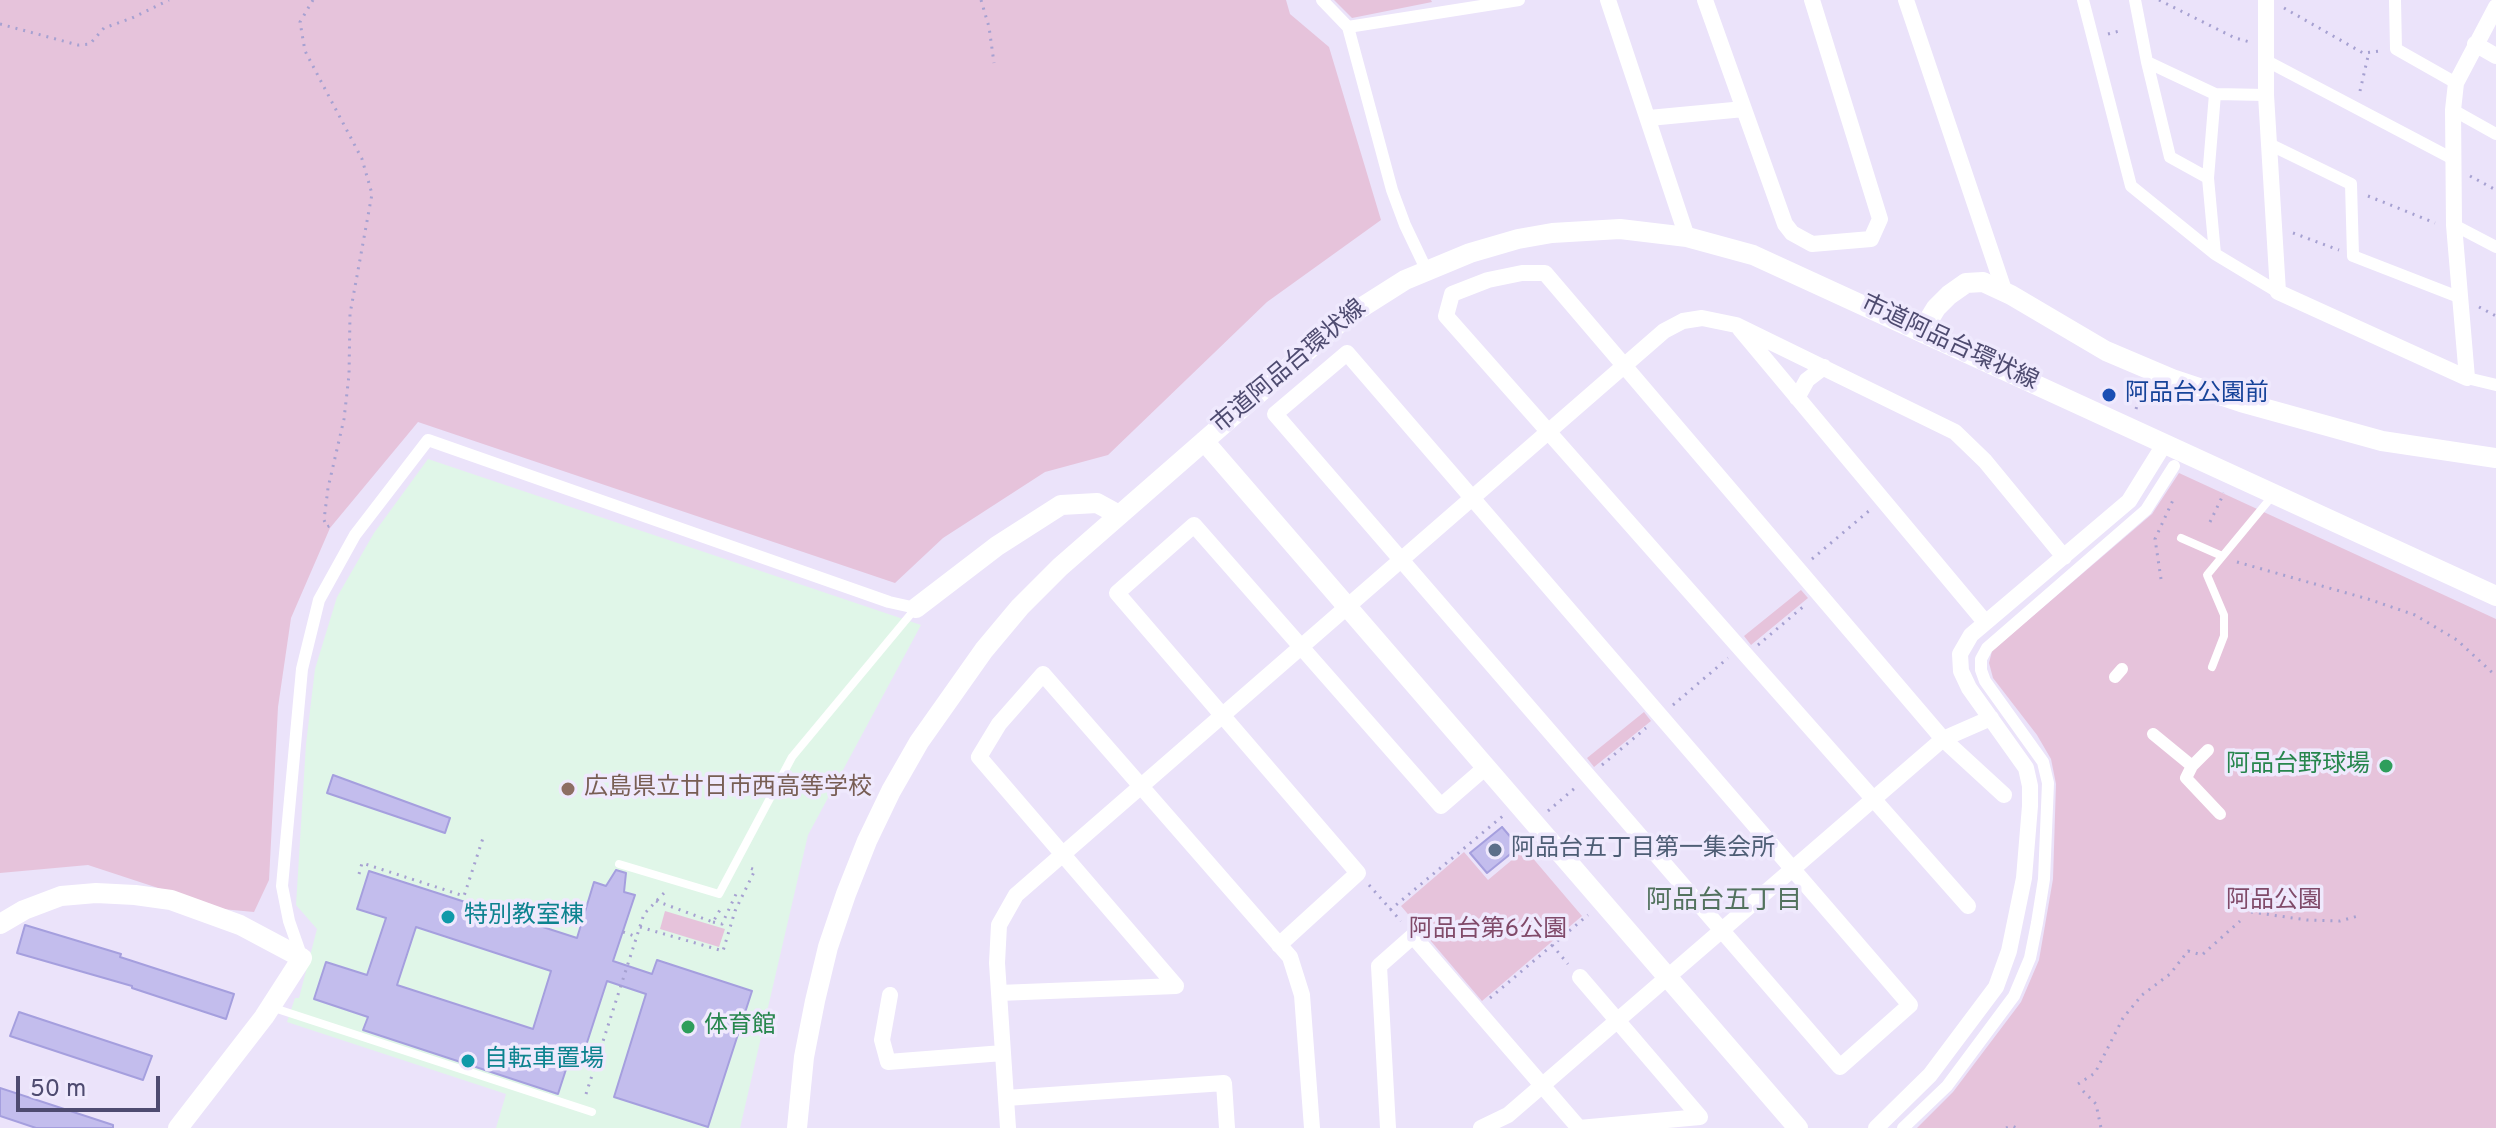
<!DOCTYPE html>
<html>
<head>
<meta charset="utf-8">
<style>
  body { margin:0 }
  #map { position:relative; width:2496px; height:1128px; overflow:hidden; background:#ebe3fa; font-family:Overpass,sans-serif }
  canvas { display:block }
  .scale { position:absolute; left:16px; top:1076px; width:144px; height:36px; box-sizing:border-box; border:4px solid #4e4b70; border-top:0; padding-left:10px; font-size:24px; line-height:28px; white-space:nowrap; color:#4e4b70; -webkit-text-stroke:6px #efe9fd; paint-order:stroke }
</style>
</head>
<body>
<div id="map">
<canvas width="2496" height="1128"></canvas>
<div class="scale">50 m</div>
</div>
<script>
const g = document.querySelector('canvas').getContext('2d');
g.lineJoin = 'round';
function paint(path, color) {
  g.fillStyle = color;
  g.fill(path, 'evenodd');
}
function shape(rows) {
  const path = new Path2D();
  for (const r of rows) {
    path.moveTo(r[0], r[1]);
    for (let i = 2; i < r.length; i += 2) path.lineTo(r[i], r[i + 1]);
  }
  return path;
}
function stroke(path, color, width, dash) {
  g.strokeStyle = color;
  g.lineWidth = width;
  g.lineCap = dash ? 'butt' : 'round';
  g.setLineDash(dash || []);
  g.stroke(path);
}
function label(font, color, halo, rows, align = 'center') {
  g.font = font + ' Overpass,"Noto Sans JP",sans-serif';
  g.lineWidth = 7;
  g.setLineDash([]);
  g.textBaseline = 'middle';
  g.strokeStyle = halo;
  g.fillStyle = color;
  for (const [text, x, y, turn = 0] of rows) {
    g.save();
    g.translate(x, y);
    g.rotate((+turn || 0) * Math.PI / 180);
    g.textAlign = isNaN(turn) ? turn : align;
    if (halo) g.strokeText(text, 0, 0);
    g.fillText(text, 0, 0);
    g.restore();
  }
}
paint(shape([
  [428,459,921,625,808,835,740,1128,496,1128,506,1094,287,1022,295,998,299,998,317,929,296,905,306,744,315,669,337,597,374,533]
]), '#e0f6e8');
paint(shape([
  [0,0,1286,0,1290,14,1329,47,1381,220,1267,302,1108,455,1045,472,943,538,895,583,418,422,330,528,291,618,278,707,269,880,254,912,222,909,88,865,0,873],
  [1334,0,1431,0,1432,2,1352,18],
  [2179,473,2496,619,2496,1128,1917,1128,1953,1092,2021,1002,2039,960,2053,879,2056,784,2051,759,2037,735,1993,678,1989,663,1992,651,2152,514],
  [1801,590,1808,598,1751,645,1744,636],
  [1644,712,1651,721,1594,767,1587,758],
  [1525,849,1582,916,1482,1001,1401,906,1464,852,1488,880],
  [665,911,725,929,719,947,660,929]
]), '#e6c3db');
const building = shape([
  [333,775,450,818,445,833,327,793,333,775],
  [1502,827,1519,847,1487,873,1470,853,1502,827],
  [616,870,626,873,624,892,635,895,613,961,652,974,657,960,752,991,708,1127,614,1097,646,994,607,981,582,1058,571,1054,558,1094,363,1030,368,1017,314,999,326,962,367,975,386,918,357,909,369,871,577,938,594,882,606,886,616,870],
  [416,927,551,971,533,1029,397,985,416,927],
  [25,925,121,954,120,957,234,994,226,1019,132,988,132,986,17,953,25,925],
  [19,1012,152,1056,143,1080,10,1036,19,1012],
  [0,1088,113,1125,113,1128,36,1128,0,1116,0,1088]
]);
paint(building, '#c3bded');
stroke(building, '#a59fde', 2);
stroke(shape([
  [313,0,300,22,305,51,362,159,372,194,350,314,349,375,344,419,328,488,324,520,327,527,333,524],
  [981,0,989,27,994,63],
  [2159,0,2235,38,2250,42],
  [2284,8,2363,53,2380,51],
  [0,24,78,45,90,44,104,28,132,18,169,0],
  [2108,34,2123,30],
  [2360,91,2369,52],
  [2470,176,2496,190],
  [2368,196,2435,223],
  [2293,233,2339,250],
  [2479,307,2496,316],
  [2136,409,2143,386],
  [2210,522,2224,493],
  [1812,559,1870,510],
  [2237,562,2368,599,2415,615,2457,640,2496,676],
  [2161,579,2155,539,2173,500],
  [1758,645,1804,606],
  [1673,705,1728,658],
  [1602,765,1646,728],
  [1548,811,1575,788],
  [359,874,362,863,464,896,483,838],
  [1369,885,1401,921],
  [656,901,713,922,721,908],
  [1390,910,1504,815],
  [2251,912,2307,920,2340,921,2358,916],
  [713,922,722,924,737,892],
  [640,927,723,951,735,911,755,870,750,868],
  [623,932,637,937],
  [1552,945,1568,964],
  [1490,998,1588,915],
  [2078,1084,2095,1073,2123,1018,2142,995,2170,974,2188,951,2202,955,2240,921],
  [2083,1091,2096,1104,2101,1128],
  [586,1094,644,914,666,891],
  [2006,1128,2012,1126,2017,1128]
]), '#a6a1d1', 3, [2, 6]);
stroke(shape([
  [2181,538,2222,556],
  [2212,667,2224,636,2224,615,2207,575,2274,494],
  [619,864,719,894,792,757,915,609],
  [271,1007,592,1112]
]), '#fff', 8);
stroke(shape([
  [1322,0,1348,27],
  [2083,0,2131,186,2215,254,2278,292],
  [2135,0,2147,62,2170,157,2208,178,2215,254],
  [2395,0,2396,49,2456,83],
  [2265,60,2453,159],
  [2147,62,2215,94,2266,95],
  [2453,110,2496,134],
  [2269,144,2351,184,2353,256,2461,298],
  [2208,178,2215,94],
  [2454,225,2496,247],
  [1426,269,1405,225,1392,190,1348,27,1519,0],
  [2467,378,2496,385],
  [2115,677,2122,669],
  [2153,734,2192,766],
  [2208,750,2192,766,2186,778,2220,814],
  [302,958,289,921,282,886,302,669,319,600,355,535,428,440,889,602,916,608],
  [1903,1128,1947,1086,2014,996,2030,958,2037,923,2044,879,2048,783,2043,762,1985,681,1981,670,1981,659,1987,648,2146,510,2174,466]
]), '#fff', 12);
stroke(shape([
  [1608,0,1687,237],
  [1705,0,1785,224,1792,233,1812,244,1871,239,1880,219,1812,0],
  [1906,0,2005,293],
  [2266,0,2266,95,2278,292,2467,378,2454,225,2453,110,2456,83,2496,7],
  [2475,44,2496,56],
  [1649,118,1744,109],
  [1740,329,1985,622],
  [1347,353,1910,1005,1840,1067,1275,414,1347,353],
  [1797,398,1807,380,1824,367],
  [1968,906,1446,316,1452,294,1488,280,1522,273,1545,273,1943,739,2004,795],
  [1279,945,1358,873,1117,593,1194,525,1441,806,1486,767],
  [1580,977,1700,1117],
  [1176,986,979,757,999,724,1043,674,1290,957,1302,995,1312,1128],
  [999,993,1176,986],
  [890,995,882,1040,888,1062,1003,1053],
  [1006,1098,1224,1083,1227,1128],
  [1008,1128,997,963,999,925,1016,895,1664,331,1683,321,1702,318,1736,325,1955,432,1985,461,2064,557],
  [1388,1128,1379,966,1413,936,1579,1128,1700,1117],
  [1481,1128,1508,1115,1943,739,1991,718],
  [1876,1128,1930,1075,1996,987,2009,951,2024,878,2030,806,2030,786,2026,768,1969,688,1961,671,1960,654,1971,635,2129,501,2165,443]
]), '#fff', 16);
stroke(shape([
  [1922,331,1936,308,1949,295,1966,283,1983,282,2011,295,2106,351,2172,379,2241,402,2382,441,2496,458],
  [1204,441,1798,1128],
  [916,608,997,546,1061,505,1097,503,1119,515],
  [0,924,24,910,61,896,96,893,135,895,171,900,240,925,302,958,264,1017,178,1128],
  [797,1128,804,1057,815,1001,828,947,846,894,867,841,891,791,919,742,984,650,1020,607,1060,567,1345,318,1405,280,1470,253,1518,239,1552,233,1620,229,1687,237,1753,255,2496,596]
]), '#fff', 20);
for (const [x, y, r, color] of [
  [2109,395,8,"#1a4fb4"],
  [2386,766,8,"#2e9e5b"],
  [568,789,8,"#8d6e63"],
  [1495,850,8,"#5c6f8a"],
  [448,917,8,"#0f9aa8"],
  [688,1027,8,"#2e9e5b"],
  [468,1061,8,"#0f9aa8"]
]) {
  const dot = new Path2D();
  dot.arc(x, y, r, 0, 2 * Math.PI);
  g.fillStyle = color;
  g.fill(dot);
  stroke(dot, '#efe9fd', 3);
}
label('24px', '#4e4b70', '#efe9fd', [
  ["市道阿品台環状線",1949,344,25],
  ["市道阿品台環状線",1290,368,-40]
]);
label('24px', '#164399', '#efe9fd', [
  ["阿品台公園前",2125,395]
], 'left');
label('24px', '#27864d', '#efe9fd', [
  ["阿品台野球場",2370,766],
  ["体育館",704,1027,"left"]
], 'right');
label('24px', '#785e54', '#efe9fd', [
  ["広島県立廿日市西高等学校",584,789]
], 'left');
label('24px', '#4e5e75', '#efe9fd', [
  ["阿品台五丁目第一集会所",1511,850]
], 'left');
label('24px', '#804a69', '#efe9fd', [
  ["阿品公園",2274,902],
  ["阿品台第6公園",1488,931]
]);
label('24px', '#0d838f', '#efe9fd', [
  ["特別教室棟",464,917],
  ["自転車置場",484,1061]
], 'left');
label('26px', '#52725e', '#efe9fd', [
  ["阿品台五丁目",1724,903]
]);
</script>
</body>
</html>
